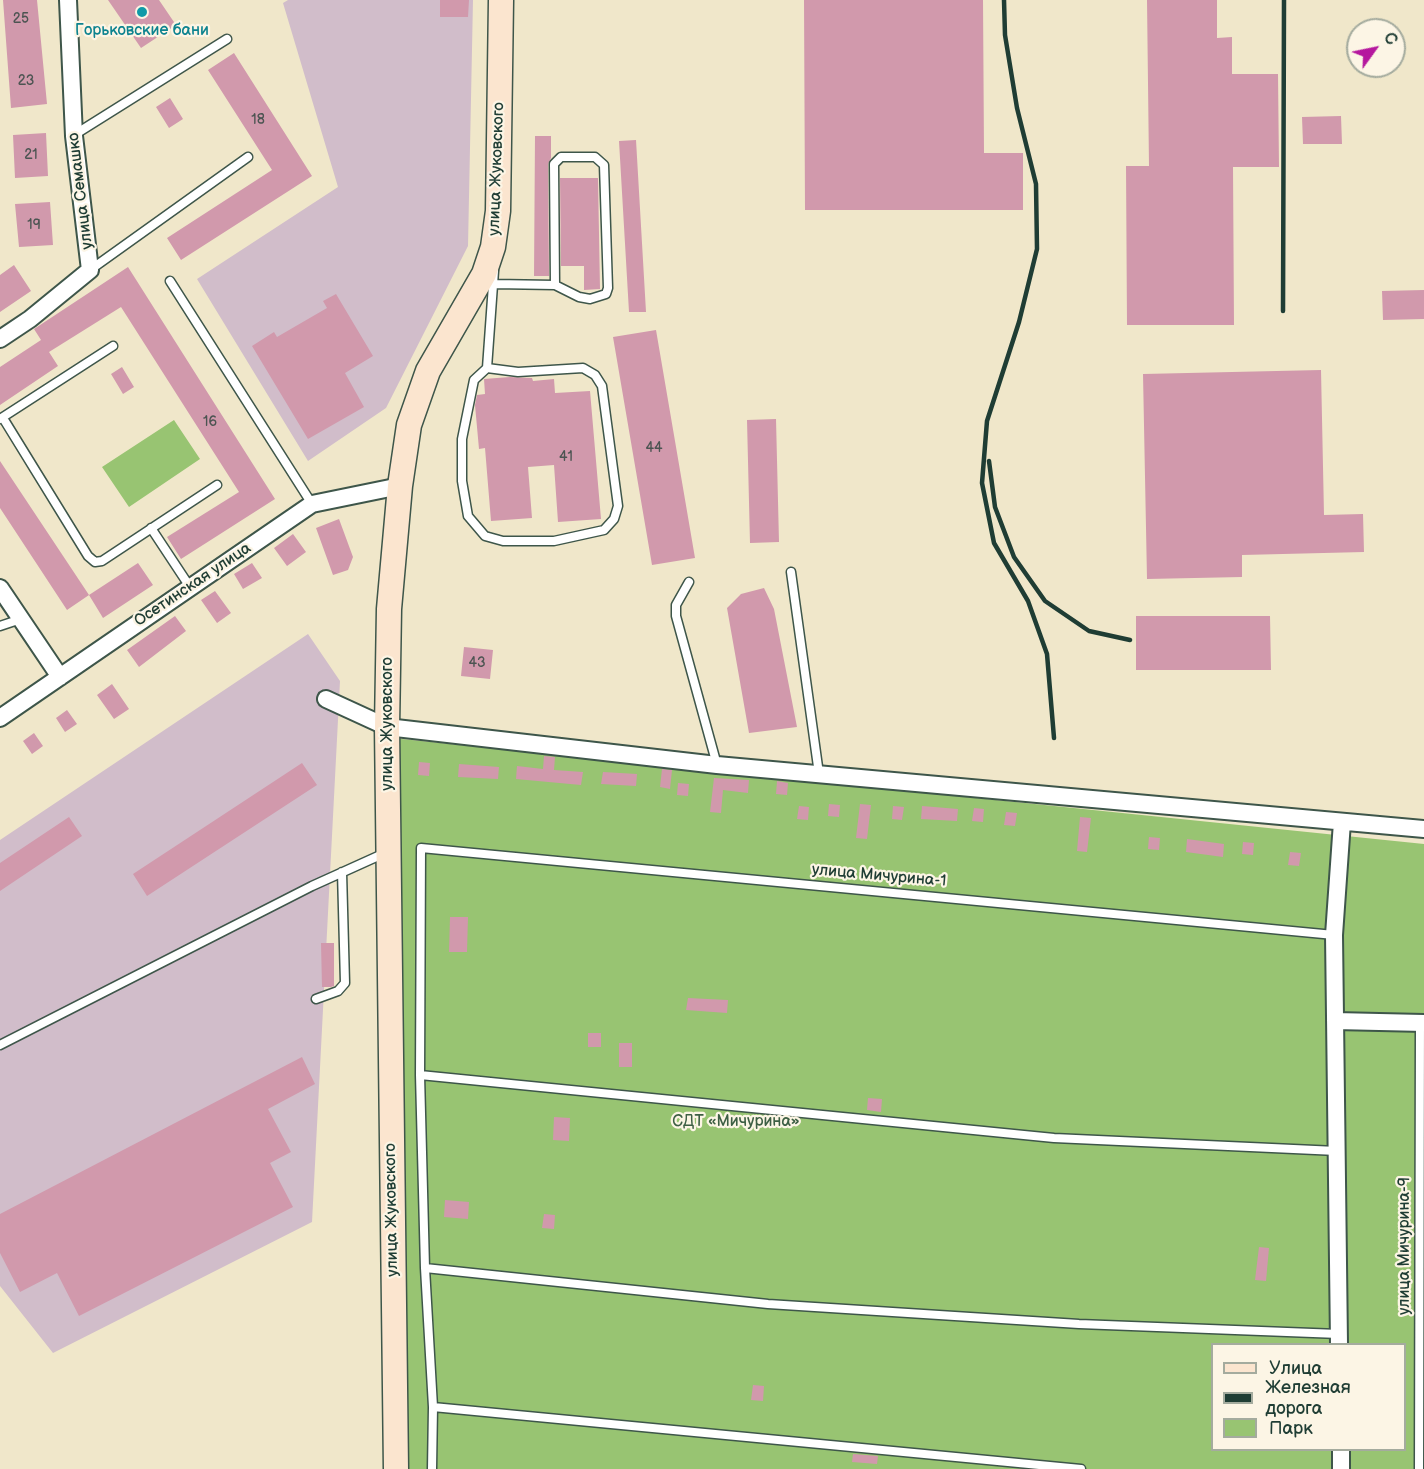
<!DOCTYPE html>
<html>
<head>
<meta charset="utf-8">
<style>
  body { margin:0 }
  #map { position:relative; width:1424px; height:1469px; overflow:hidden; background:#f0e7ca; font-family:"Balsamiq Sans",sans-serif }
  canvas { display:block }
  .legend { position:absolute; left:1211px; top:1343px; width:195px; height:108px; box-sizing:border-box; background:#fcf5e5; border:2px solid #a4ab9e; margin:0; padding:8px 10px; list-style:none; font-size:18px; color:#1f3d34 }
  .legend li { display:flex; align-items:center; gap:12px; height:30px }
  .legend b { width:30px; border:2px solid #a4ab9e }
  .north { position:absolute; left:1346px; top:18px; width:60px; height:60px; box-sizing:border-box; background:#fcf5e5; border:2px solid #a4ab9e; border-radius:50%; rotate:57deg; font-size:16px; font-weight:700; line-height:24px; text-align:center; color:#1f3d34 }
  .north::after { content:''; display:block; margin:auto; width:21px; height:27px; background:#b5179e; clip-path:polygon(50% 0,100% 100%,50% 72%,0 100%) }
</style>
</head>
<body>
<div id="map">
<canvas width="1424" height="1469"></canvas>
<ul class="legend">
<li><b style="height:8px;background:#fbe5cf"></b>Улица</li>
<li><b style="height:8px;background:#1f3d34"></b>Железная дорога</li>
<li><b style="height:16px;background:#98c472"></b>Парк</li>
</ul>
<div class="north">С</div>
</div>
<script>
const g = document.querySelector('canvas').getContext('2d');
g.lineJoin = 'round';
function paint(path, color) {
  g.fillStyle = color;
  g.fill(path, 'evenodd');
}
function shape(rows) {
  const path = new Path2D();
  for (const r of rows) {
    path.moveTo(r[0], r[1]);
    for (let i = 2; i < r.length; i += 2) path.lineTo(r[i], r[i + 1]);
  }
  return path;
}
function stroke(path, color, width, dash) {
  g.strokeStyle = color;
  g.lineWidth = width;
  g.lineCap = dash ? 'butt' : 'round';
  g.setLineDash(dash || []);
  g.stroke(path);
}
function label(font, color, halo, rows, align = 'center') {
  g.font = font + ' "Balsamiq Sans",sans-serif';
  g.lineWidth = 4.5;
  g.setLineDash([]);
  g.textBaseline = 'middle';
  g.strokeStyle = halo;
  g.fillStyle = color;
  for (const [text, x, y, turn = 0] of rows) {
    g.save();
    g.translate(x, y);
    g.rotate((+turn || 0) * Math.PI / 180);
    g.textAlign = isNaN(turn) ? turn : align;
    if (halo) g.strokeText(text, 0, 0);
    g.fillText(text, 0, 0);
    g.restore();
  }
}
paint(shape([
  [288,0,473,0,468,246,386,408,308,461,197,279,338,187,283,3],
  [308,634,340,681,312,1222,53,1353,0,1286,0,840]
]), '#d1bdca');
paint(shape([
  [174,420,200,459,129,507,102,467],
  [392,738,1424,844,1424,1469,399,1469],
  [1212,1344,1404,1344,1404,1450,1212,1450]
]), '#98c472');
paint(shape([
  [3,0,37,0,47,104,11,108],
  [108,0,159,0,176,25,141,48],
  [440,0,469,0,468,17,440,17],
  [804,0,983,0,984,153,1023,153,1023,210,805,210],
  [1147,0,1217,0,1217,38,1232,37,1232,74,1278,74,1279,167,1233,167,1234,325,1127,325,1126,166,1149,166],
  [234,53,312,176,181,260,167,238,272,170,208,70],
  [170,98,183,119,169,128,156,107],
  [1341,116,1342,144,1303,144,1302,117],
  [46,133,48,176,15,178,13,135],
  [535,136,551,136,551,158,548,164,549,276,534,276],
  [636,140,646,312,629,312,619,141],
  [560,178,598,178,600,289,584,290,584,266,561,266],
  [50,202,53,245,19,247,15,204],
  [14,265,31,291,0,312,0,275],
  [128,267,275,499,181,559,167,537,239,492,121,307,49,352,58,366,0,405,0,367,41,340,34,329],
  [1424,290,1424,319,1383,320,1382,291],
  [336,294,373,356,345,373,364,407,308,439,252,346,274,332,277,337,327,308,323,301],
  [656,330,695,558,652,565,613,337],
  [122,367,134,387,123,394,111,374],
  [1321,370,1324,515,1363,514,1364,552,1242,555,1242,577,1147,579,1143,374],
  [510,377,532,378,533,381,554,379,555,393,590,391,601,519,558,522,554,465,528,467,532,518,491,521,485,448,479,449,475,405,477,395,485,394,484,379],
  [776,419,779,542,750,543,747,420],
  [0,461,89,595,67,610,0,508],
  [339,519,353,557,348,570,333,575,316,528],
  [293,534,306,552,287,566,274,548],
  [138,563,153,585,103,618,89,595],
  [252,563,262,578,243,589,234,574],
  [764,588,774,609,797,727,749,733,727,608,741,594],
  [215,591,231,613,217,623,201,600],
  [175,616,186,631,139,667,127,650],
  [1136,616,1270,616,1271,670,1136,670],
  [464,647,493,650,490,679,461,676],
  [112,684,129,709,114,719,97,695],
  [67,710,77,724,65,732,56,718],
  [34,733,43,746,32,754,23,741],
  [544,756,555,757,554,770,583,772,581,785,516,779,517,766,543,769],
  [419,762,430,763,429,776,418,775],
  [302,763,317,785,147,896,133,874],
  [459,764,499,767,498,779,458,777],
  [662,769,672,770,670,789,660,787],
  [603,772,637,774,636,786,601,784],
  [714,778,749,780,748,793,723,790,721,813,710,812],
  [777,781,788,783,787,795,776,794],
  [678,783,689,784,688,796,677,795],
  [829,804,840,805,839,817,828,816],
  [860,804,871,805,867,839,856,838],
  [799,806,809,807,808,820,797,819],
  [893,806,904,807,902,820,892,819],
  [922,806,958,809,957,821,921,819],
  [974,808,984,809,983,822,972,821],
  [1006,812,1017,813,1015,826,1004,825],
  [69,817,82,836,0,891,0,863],
  [1080,817,1091,818,1087,852,1077,851],
  [1149,837,1160,838,1159,850,1148,849],
  [1187,839,1224,844,1223,857,1186,852],
  [1243,842,1254,843,1253,855,1242,854],
  [1290,852,1301,853,1299,866,1288,865],
  [450,917,468,917,467,952,449,952],
  [321,943,334,943,334,986,331,987,322,987],
  [688,998,728,1000,727,1013,686,1010],
  [588,1033,601,1033,601,1047,588,1047],
  [619,1043,632,1043,632,1067,619,1067],
  [302,1057,315,1084,268,1109,291,1152,270,1163,293,1207,79,1316,57,1273,20,1292,0,1253,0,1214],
  [868,1098,882,1099,881,1112,867,1110],
  [554,1117,570,1118,569,1141,553,1140],
  [445,1200,469,1202,468,1219,444,1217],
  [544,1214,555,1215,554,1229,542,1228],
  [1259,1247,1269,1248,1266,1281,1255,1280],
  [753,1385,764,1386,763,1401,751,1400],
  [853,1454,878,1456,877,1464,852,1462]
]), '#d199ac');
const service = shape([
  [74,135,227,39],
  [90,270,248,157],
  [170,281,312,504],
  [494,284,555,285,579,297,590,299,606,294,608,288,604,165,595,157,561,157,554,164,555,285],
  [487,368,518,372,583,368,595,375,602,386,618,506,614,519,604,530,554,541,503,541,485,536,468,516,462,481,462,439,474,380,487,368,494,271],
  [3,418,88,556,95,562,102,561,217,485],
  [0,419,113,346],
  [151,528,190,587],
  [791,572,819,774],
  [689,582,676,605,676,616,717,765],
  [0,626,21,619],
  [316,999,338,991,345,983,342,872],
  [0,1045,312,886,385,853],
  [420,1075,1054,1138,1337,1151],
  [425,1268,768,1304,1079,1324,1339,1334],
  [433,1407,1081,1469],
  [432,1469,433,1407,425,1268,420,1075,421,848,1334,935],
  [1419,1469,1420,1023]
]);
const minor = shape([
  [0,339,30,319,90,270,74,136,68,0],
  [0,588,60,677],
  [326,699,387,727,717,765,1424,829],
  [0,718,312,504,400,486],
  [1335,1021,1424,1023],
  [1339,1344,1334,935,1342,822],
  [1341,1450,1341,1469]
]);
const secondary = shape([
  [396,1469,387,727,389,609,400,486,409,425,428,371,484,274,493,247,498,211,501,0]
]);
stroke(service, '#3e564a', 11);
stroke(minor, '#3e564a', 20);
stroke(secondary, '#3e564a', 27);
stroke(service, '#fff', 8);
stroke(minor, '#fff', 16);
stroke(secondary, '#fbe5cf', 24);
stroke(shape([
  [1004,0,1005,35,1017,108,1036,184,1037,249,1019,322,987,421,982,483,994,543,1028,601,1047,654,1054,738],
  [1283,311,1284,0],
  [989,461,995,507,1014,557,1045,601,1089,631,1130,640]
]), '#1f3d34', 4.5);
for (const [x, y, r, color] of [
  [142,12,6,"#0f9aa8"]
]) {
  const dot = new Path2D();
  dot.arc(x, y, r, 0, 2 * Math.PI);
  g.fillStyle = color;
  g.fill(dot);
  stroke(dot, '#fcf5e5', 2);
}
label('14px', '#4c5452', null, [
  ["25",21,19],
  ["23",26,81],
  ["18",258,120],
  ["21",31,155],
  ["19",34,225],
  ["16",210,422],
  ["44",654,448],
  ["41",566,457],
  ["43",477,663]
]);
label('16px', '#0d838f', '#fcf5e5', [
  ["Горьковские бани",142,31]
]);
label('16px', '#1f3d34', '#fcf5e5', [
  ["улица Жуковского",497,169,-88],
  ["улица Семашко",81,191,-97],
  ["Осетинская улица",193,585,-34],
  ["улица Жуковского",388,724,-90],
  ["улица Мичурина-1",879,876,5],
  ["улица Жуковского",392,1210,-91],
  ["улица Мичурина-9",1405,1246,-90]
]);
label('16px', '#3d5f44', '#fcf5e5', [
  ["СДТ «Мичурина»",736,1122]
]);
</script>
</body>
</html>
